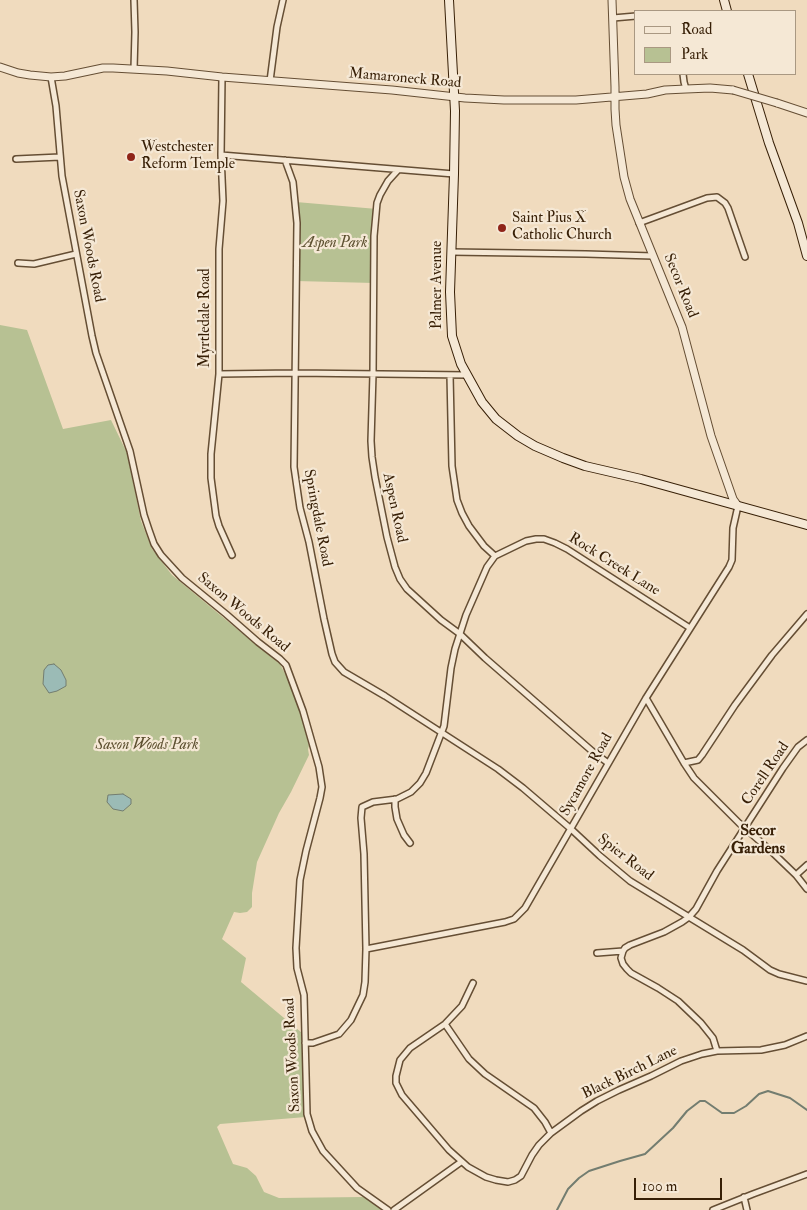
<!DOCTYPE html>
<html>
<head>
<meta charset="utf-8">
<style>
  body { margin:0 }
  #map { position:relative; width:807px; height:1210px; overflow:hidden; background:#f0dbbe; font-family:"IM FELL Double Pica",serif }
  canvas { display:block }
  .legend { position:absolute; left:634px; top:10px; width:162px; height:65px; box-sizing:border-box; background:#f5e8d5; border:1px solid #a99882; margin:0; padding:6px 9px; list-style:none; font-size:15px; color:#371f06 }
  .legend li { display:flex; align-items:center; gap:10px; height:25px }
  .legend b { width:25px; border:1px solid #a99882 }
  .scale { position:absolute; left:634px; top:1178px; width:88px; height:22px; box-sizing:border-box; border:2px solid #371f06; border-top:0; padding-left:6px; font-size:15px; line-height:18px; white-space:nowrap; color:#371f06; -webkit-text-stroke:4px #f5e8d5; paint-order:stroke }
</style>
</head>
<body>
<div id="map">
<canvas width="807" height="1210"></canvas>
<ul class="legend">
<li><b style="height:6px;background:#f5e8d5"></b>Road</li>
<li><b style="height:14px;background:#b7c193"></b>Park</li>
</ul>
<div class="scale">100 m</div>
</div>
<script>
const g = document.querySelector('canvas').getContext('2d');
g.lineJoin = 'round';
function paint(path, color) {
  g.fillStyle = color;
  g.fill(path, 'evenodd');
}
function shape(rows) {
  const path = new Path2D();
  for (const r of rows) {
    path.moveTo(r[0], r[1]);
    for (let i = 2; i < r.length; i += 2) path.lineTo(r[i], r[i + 1]);
  }
  return path;
}
function stroke(path, color, width, dash) {
  g.strokeStyle = color;
  g.lineWidth = width;
  g.lineCap = dash ? 'butt' : 'round';
  g.setLineDash(dash || []);
  g.stroke(path);
}
function label(font, color, halo, rows, align = 'center') {
  g.font = font + ' "IM FELL Double Pica",serif';
  g.lineWidth = 4.5;
  g.setLineDash([]);
  g.textBaseline = 'middle';
  g.strokeStyle = halo;
  g.fillStyle = color;
  for (const [text, x, y, turn = 0] of rows) {
    g.save();
    g.translate(x, y);
    g.rotate((+turn || 0) * Math.PI / 180);
    g.textAlign = isNaN(turn) ? turn : align;
    if (halo) g.strokeText(text, 0, 0);
    g.fillText(text, 0, 0);
    g.restore();
  }
}
paint(shape([
  [296,202,377,209,374,283,296,281],
  [0,325,27,330,63,429,111,420,127,453,141,521,152,549,172,575,266,653,280,664,296,695,309,746,308,749,309,755,291,792,279,813,257,862,252,893,252,907,247,912,240,913,234,912,222,939,246,958,241,982,302,1033,306,1117,220,1124,217,1127,233,1164,247,1168,256,1176,264,1192,279,1198,363,1197,389,1210,0,1210]
]), '#b7c193');
const water = shape([
  [54,664,61,670,66,680,66,686,57,691,49,693,43,684,44,670,48,665,54,664],
  [123,794,131,799,131,804,123,811,113,809,107,802,108,795,123,794]
]);
paint(water, '#9bbbb6');
stroke(water, '#737d70', 1);
stroke(shape([
  [557,1210,568,1189,579,1178,589,1171,620,1161,645,1154,673,1128,687,1111,700,1101,705,1101,722,1113,734,1113,746,1106,759,1094,768,1091,790,1098,807,1110]
]), '#737d70', 2);
const minor = shape([
  [613,18,636,16],
  [134,69,135,32,134,0],
  [683,74,684,82,686,89],
  [51,77,56,106,62,176,92,336,96,353,130,451,144,515,149,530,154,544,161,555,182,578,226,614,258,642,280,659,286,665,303,711,319,767,322,787,320,798,306,851,300,880,296,948,297,968,304,995,307,1114,312,1131,323,1151,357,1188,388,1210],
  [222,77,221,155,223,201,219,249,219,374,211,454,211,478,216,516,219,526,232,555],
  [270,81,277,27,283,0],
  [221,155,454,174],
  [16,159,60,157],
  [285,160,293,182,297,223,294,467,300,508,309,542,324,619,332,654,335,662,344,672,385,696,498,769,523,788,571,829,600,856,630,881,743,950,770,970,779,974,807,981],
  [398,170,388,181,380,195,377,203,374,236,373,374,371,441,372,457,375,477,387,537,395,567,400,579,407,589,441,620,460,634,485,658,592,751,608,763],
  [639,223,707,198,717,197,725,203,728,208,745,257],
  [451,252,586,254,653,256],
  [18,263,34,264,76,254],
  [219,374,295,373,467,375],
  [450,375,452,466,457,500,462,513,469,526,484,546,495,556],
  [646,698,684,763,694,778,739,823,770,850,796,875,807,889],
  [684,763,698,760,702,755,735,705,772,655,807,614],
  [395,799,395,807,397,819,404,835,410,843],
  [796,875,807,865],
  [366,949,505,922,514,919,525,908,646,698,729,567,732,560,733,528,738,506],
  [623,951,621,958,623,964,627,969,631,973,658,988,678,1001,701,1023,713,1038,717,1051],
  [597,953,623,951,625,948,630,945,664,932,682,922,689,917,696,909,717,871,783,768,798,747,807,740],
  [473,983,462,1006,445,1024,410,1048,400,1060,396,1076,396,1083,402,1095,449,1150,468,1167,486,1177,496,1180,508,1182,515,1180,521,1176,532,1155,539,1145,551,1133,581,1111,597,1101,619,1090,651,1076,681,1061,702,1054,717,1051,761,1050,785,1045,807,1036],
  [445,1024,469,1059,485,1074,534,1108,545,1122,551,1133],
  [305,1043,313,1043,339,1034,351,1020,363,995,365,982,366,949,364,854,361,818,362,807,373,802,397,799,411,792,420,783,426,773,444,726,451,668,455,649,466,615,487,567,495,556,526,541,536,539,544,539,555,543,567,549,690,628],
  [744,1197,747,1210],
  [394,1210,461,1162],
  [713,1210,753,1194,807,1174]
]);
const tertiary = shape([
  [612,0,615,87,615,109,616,125,624,177,630,199,682,327,711,436,733,499,738,506],
  [0,67,18,73,30,75,51,77,65,76,103,68,113,68,167,71,222,77,392,90,465,98,504,100,576,100,647,94,665,90,686,89,710,88,733,90],
  [777,103,807,113]
]);
const secondary = shape([
  [449,0,455,111,454,174,450,292,452,336,461,364,482,402,496,419,518,436,535,446,563,458,585,466,641,479,807,525],
  [724,0,727,11],
  [748,74,769,143,798,223,807,256]
]);
stroke(minor, '#654e34', 8);
stroke(tertiary, '#654e34', 9);
stroke(secondary, '#371f06', 10);
stroke(minor, '#f5e8d5', 5);
stroke(tertiary, '#f5e8d5', 7);
stroke(secondary, '#f5e8d5', 8);
const tertiaryBridge = shape([
  [733,90,777,103]
]);
stroke(tertiaryBridge, '#654e34', 9, []);
stroke(tertiaryBridge, '#f5e8d5', 7);
for (const [x, y, r, color] of [
  [131,157,5,"#8f2418"],
  [502,228,5,"#8f2418"]
]) {
  const dot = new Path2D();
  dot.arc(x, y, r, 0, 2 * Math.PI);
  g.fillStyle = color;
  g.fill(dot);
  stroke(dot, '#f5e8d5', 2);
}
label('15px', '#371f06', '#f5e8d5', [
  ["Mamaroneck Road",405,79,5],
  ["Saxon Woods Road",88,246,79],
  ["Palmer Avenue",438,285,-90],
  ["Secor Road",680,286,68],
  ["Myrtledale Road",206,318,-90],
  ["Aspen Road",394,508,78],
  ["Springdale Road",317,518,79],
  ["Rock Creek Lane",614,565,32],
  ["Saxon Woods Road",243,613,40],
  ["Corell Road",766,774,-56],
  ["Sycamore Road",587,775,-61],
  ["Spier Road",625,858,38],
  ["Saxon Woods Road",293,1055,-93],
  ["Black Birch Lane",630,1073,-26]
]);
label('15px', '#371f06', '#f5e8d5', [
  ["Westchester",141,148],
  ["Reform Temple",141,165],
  ["Saint Pius X",512,219],
  ["Catholic Church",512,236]
], 'left');
label('italic 15px', '#5d5030', '#f5e8d5', [
  ["Aspen Park",335,244],
  ["Saxon Woods Park",147,746]
]);
label('bold 16px', '#371f06', '#f5e8d5', [
  ["Secor",758,832],
  ["Gardens",758,850]
]);
</script>
</body>
</html>
